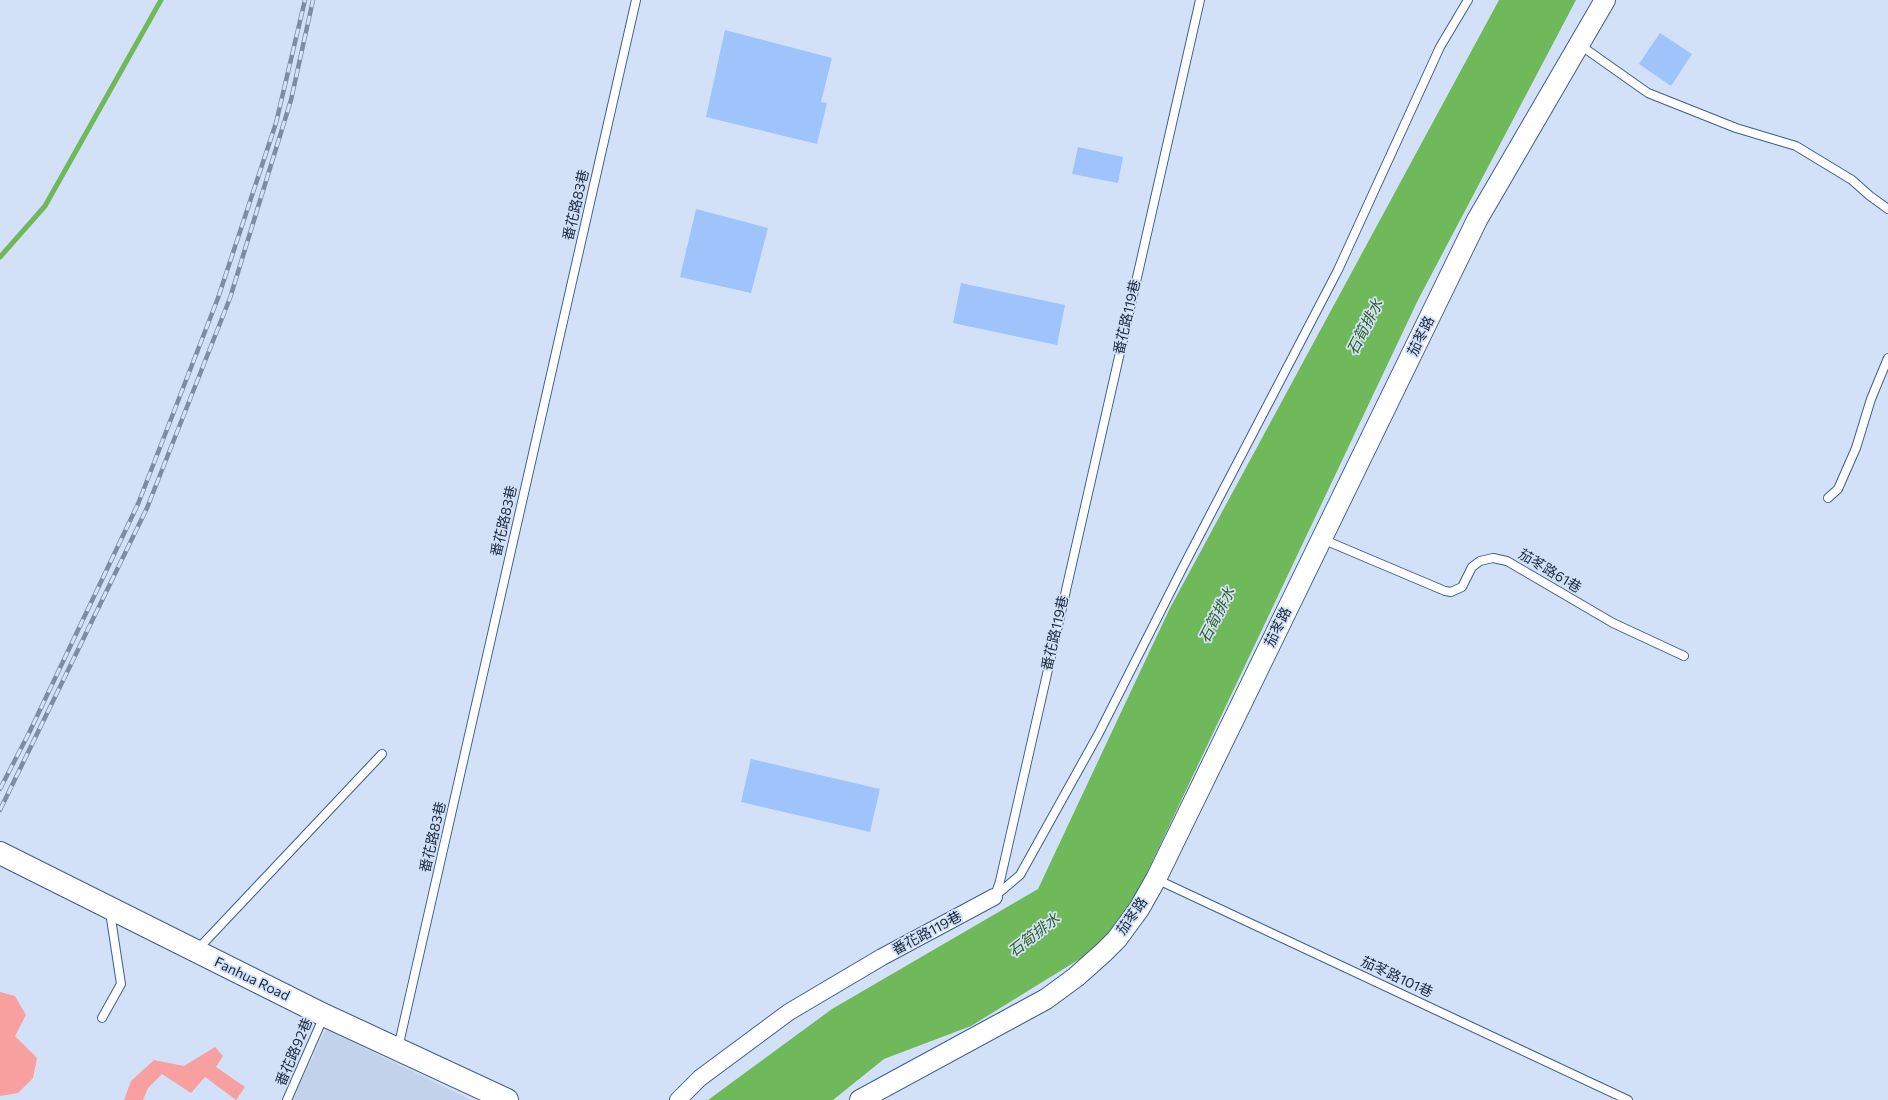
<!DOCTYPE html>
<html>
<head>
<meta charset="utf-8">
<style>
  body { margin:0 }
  canvas { display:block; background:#d2e1f8 }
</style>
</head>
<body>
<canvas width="1888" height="1100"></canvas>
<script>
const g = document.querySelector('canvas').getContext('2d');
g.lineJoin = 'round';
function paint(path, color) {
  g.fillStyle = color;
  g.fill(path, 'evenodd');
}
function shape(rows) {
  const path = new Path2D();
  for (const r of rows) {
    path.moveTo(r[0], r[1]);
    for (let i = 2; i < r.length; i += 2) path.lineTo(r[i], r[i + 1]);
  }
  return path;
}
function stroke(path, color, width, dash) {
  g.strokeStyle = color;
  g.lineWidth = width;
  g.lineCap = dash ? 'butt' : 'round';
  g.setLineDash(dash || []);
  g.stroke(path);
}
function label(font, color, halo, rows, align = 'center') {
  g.font = font + ' Commissioner,"Noto Sans TC",sans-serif';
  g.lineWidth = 3.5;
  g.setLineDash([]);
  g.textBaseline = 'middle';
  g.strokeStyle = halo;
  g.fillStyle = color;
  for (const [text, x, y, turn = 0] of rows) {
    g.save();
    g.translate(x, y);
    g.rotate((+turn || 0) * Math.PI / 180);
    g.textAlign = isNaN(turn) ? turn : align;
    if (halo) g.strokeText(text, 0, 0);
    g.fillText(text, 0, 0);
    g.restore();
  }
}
paint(shape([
  [326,1029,471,1100,292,1100]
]), '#c2d2eb');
paint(shape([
  [0,992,15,996,26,1015,15,1036,37,1058,33,1078,18,1093,0,1096],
  [215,1047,223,1056,216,1067,245,1087,236,1100,205,1077,191,1093,162,1074,148,1088,143,1100,124,1100,131,1081,154,1060,184,1066]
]), '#f89fa0');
paint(shape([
  [1499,0,1576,0,1418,300,1117,936,971,1026,884,1059,833,1100,708,1100,832,1009,1038,889,1170,608]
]), '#70b95a');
stroke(shape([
  [0,257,45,206,161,0]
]), '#70b95a', 5);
paint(shape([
  [725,30,832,58,821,102,827,103,817,144,706,117],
  [1660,33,1692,54,1671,86,1639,64],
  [1078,147,1123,157,1118,183,1072,174],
  [696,209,768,228,751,293,680,277],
  [961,283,1065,305,1057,345,953,323],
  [751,759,880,789,870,832,741,802]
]), '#9fc4fb');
const service = shape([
  [1580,45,1648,93,1736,128,1796,146,1852,180,1870,196,1888,209],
  [1828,498,1838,489,1856,448,1871,399,1888,358],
  [1322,539,1445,591,1451,592,1462,587,1472,567,1480,561,1493,558,1507,561,1613,623,1684,656],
  [1156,879,1628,1100],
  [995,896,1000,881,1200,0],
  [994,897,1020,875,1099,733,1183,567,1338,270,1440,47,1468,0],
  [197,950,382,754],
  [102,1018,121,984,110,912],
  [398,1048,636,0],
  [287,1100,324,1016]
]);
const minor = shape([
  [678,1100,700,1078,789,1012,882,957,994,897]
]);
const tertiary = shape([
  [860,1100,1046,999,1076,977,1104,952,1117,939,1139,909,1156,879,1477,220,1605,0]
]);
const secondary = shape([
  [0,853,324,1015,507,1100]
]);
stroke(service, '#3e5e90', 10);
stroke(minor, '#3e5e90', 18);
stroke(tertiary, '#3e5e90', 22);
stroke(secondary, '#3e5e90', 24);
stroke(service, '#fff', 8);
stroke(minor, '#fff', 16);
stroke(tertiary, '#fff', 20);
stroke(secondary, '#fff', 22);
const rail = shape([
  [0,789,29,733,138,504,218,298,276,123,305,0],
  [0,810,147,508,230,298,291,100,313,0]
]);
stroke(rail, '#7e8ca2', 4.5);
stroke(rail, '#d2e1f8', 3, [9]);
label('14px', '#1a283d', '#d2e1f8', [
  ["番花路83巷",576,205,-77],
  ["番花路119巷",1127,317,-77],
  ["茄苳路",1421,336,-64],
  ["番花路83巷",504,521,-77],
  ["茄苳路61巷",1550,571,31],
  ["茄苳路",1278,627,-64],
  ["番花路119巷",1055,633,-77],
  ["番花路83巷",433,837,-77],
  ["茄苳路",1132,916,-55],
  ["番花路119巷",927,933,-28],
  ["茄苳路101巷",1397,977,25],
  ["Fanhua Road",252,979,26],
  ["番花路92巷",294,1052,-67]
]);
label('italic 15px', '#306021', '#d2e1f8', [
  ["石筍排水",1365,327,-63],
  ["石筍排水",1217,615,-63],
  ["石筍排水",1034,935,-38]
]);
</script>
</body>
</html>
